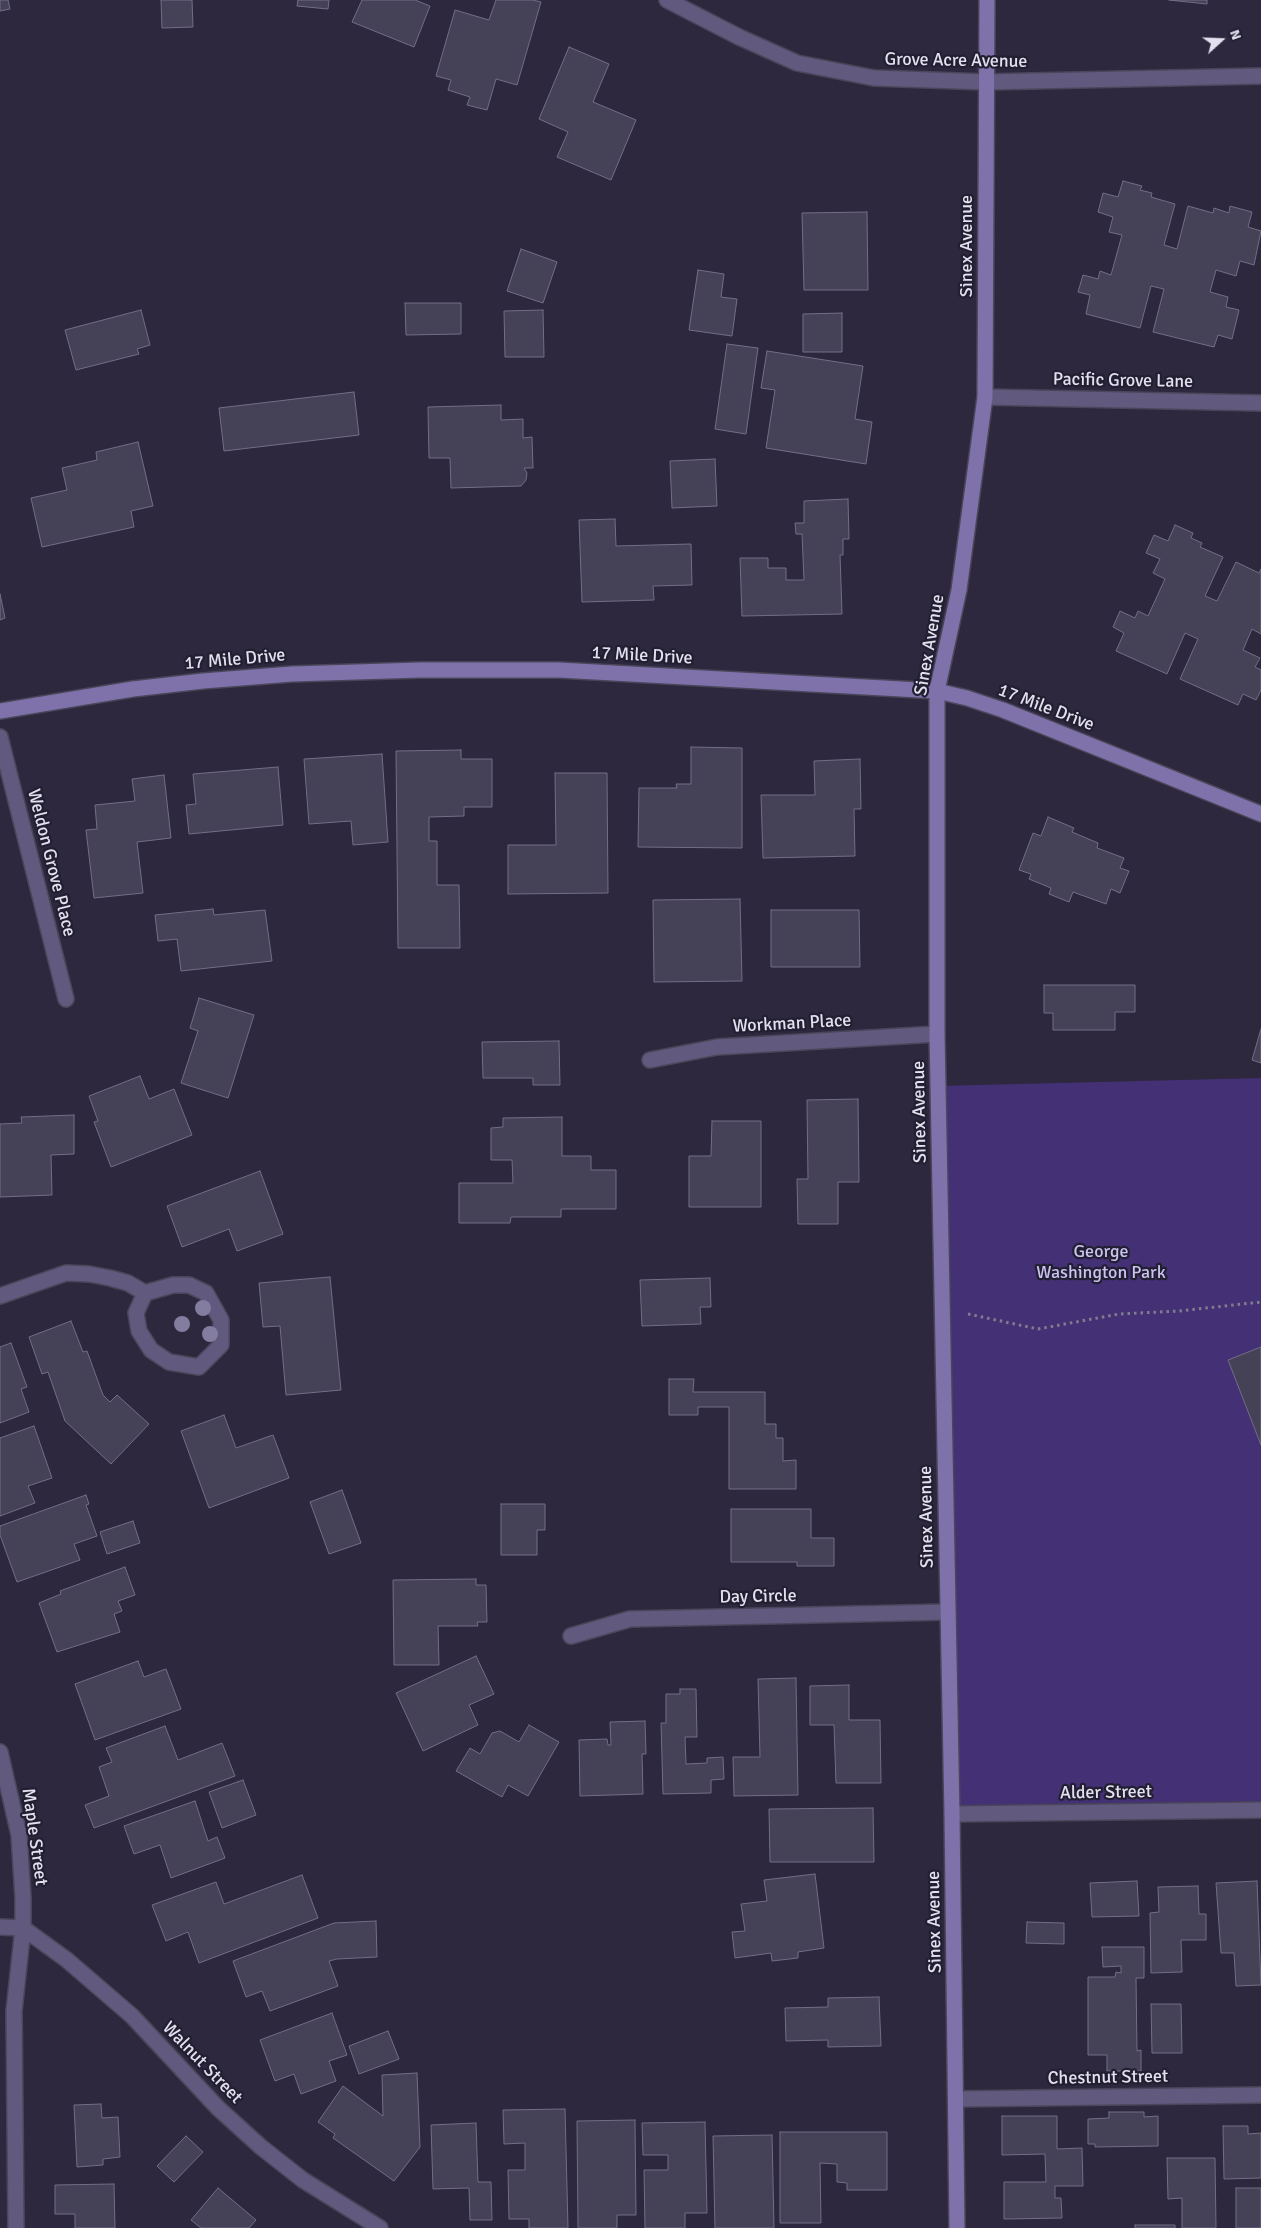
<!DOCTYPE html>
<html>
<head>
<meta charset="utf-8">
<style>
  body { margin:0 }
  #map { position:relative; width:1261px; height:2228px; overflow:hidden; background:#2d283d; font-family:Signika,sans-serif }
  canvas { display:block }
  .north { position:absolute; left:1196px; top:15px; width:50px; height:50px; -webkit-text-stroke:4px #231f32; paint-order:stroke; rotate:70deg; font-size:14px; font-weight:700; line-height:20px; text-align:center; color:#e3e1ef }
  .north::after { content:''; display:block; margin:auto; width:18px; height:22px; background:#e3e1ef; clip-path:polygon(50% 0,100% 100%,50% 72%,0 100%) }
</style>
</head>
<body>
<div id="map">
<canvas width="1261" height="2228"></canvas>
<div class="north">N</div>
</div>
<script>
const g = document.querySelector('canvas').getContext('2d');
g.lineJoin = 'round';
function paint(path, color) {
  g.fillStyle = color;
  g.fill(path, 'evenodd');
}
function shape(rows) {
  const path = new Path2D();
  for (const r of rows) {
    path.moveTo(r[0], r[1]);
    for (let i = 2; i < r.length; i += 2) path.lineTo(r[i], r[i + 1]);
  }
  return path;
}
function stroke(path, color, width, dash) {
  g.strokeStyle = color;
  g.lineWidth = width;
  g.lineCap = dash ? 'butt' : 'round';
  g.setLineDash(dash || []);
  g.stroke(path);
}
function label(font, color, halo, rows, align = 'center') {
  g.font = font + ' Signika,sans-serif';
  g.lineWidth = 4.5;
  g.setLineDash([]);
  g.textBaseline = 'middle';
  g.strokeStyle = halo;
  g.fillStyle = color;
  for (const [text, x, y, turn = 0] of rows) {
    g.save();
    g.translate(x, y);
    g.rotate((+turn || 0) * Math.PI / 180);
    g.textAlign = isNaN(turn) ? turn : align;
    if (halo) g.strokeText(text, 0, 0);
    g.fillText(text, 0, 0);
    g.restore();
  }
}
paint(shape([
  [1261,1078,1261,1810,952,1814,938,1086]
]), '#443074');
const building = shape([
  [0,0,8,0,10,9,0,11,0,0],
  [161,0,192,0,193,27,162,28,161,0],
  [298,0,329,0,328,9,297,6,298,0],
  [362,0,415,0,430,6,414,47,352,22,362,0],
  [496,0,533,0,541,2,517,85,496,79,487,110,467,105,470,97,448,90,451,80,436,76,455,10,489,20,496,0],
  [1169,0,1207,0,1207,4,1169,0],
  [569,47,609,64,593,102,636,120,611,180,557,157,568,132,539,119,569,47],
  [1123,181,1142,186,1140,190,1152,193,1151,197,1175,204,1164,245,1177,249,1188,206,1213,213,1214,208,1229,213,1230,206,1252,212,1248,227,1261,231,1254,265,1240,261,1236,276,1216,270,1210,292,1228,297,1226,307,1239,310,1232,339,1218,335,1214,347,1153,332,1164,289,1151,286,1140,328,1086,314,1090,295,1078,292,1083,275,1098,279,1100,271,1111,275,1122,235,1109,232,1113,217,1098,212,1103,193,1118,197,1123,181],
  [867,212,868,290,804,290,802,213,867,212],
  [521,249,557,262,543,303,507,291,521,249],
  [698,270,724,274,721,297,737,299,732,336,689,330,698,270],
  [405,303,461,303,461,334,406,335,405,303],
  [141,310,150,345,137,349,139,354,76,370,65,330,141,310],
  [543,310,544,357,505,357,504,311,543,310],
  [842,313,842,352,803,352,803,314,842,313],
  [727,344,758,348,746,434,715,429,727,344],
  [767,351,863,366,855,419,872,422,866,464,766,448,775,390,761,388,767,351],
  [354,392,359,435,224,451,219,408,354,392],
  [501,405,501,420,523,419,523,438,532,437,533,468,524,468,527,473,526,480,521,486,451,488,450,458,429,458,428,407,501,405],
  [138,442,153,506,131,511,134,527,42,547,31,498,67,490,62,468,97,460,96,452,138,442],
  [715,459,717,506,672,508,670,461,715,459],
  [848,499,849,539,843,539,843,555,840,555,842,614,742,616,740,558,768,558,768,568,786,568,786,580,804,580,802,534,796,534,795,523,804,523,804,501,848,499],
  [615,519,616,546,691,544,692,585,653,586,654,600,582,602,579,520,615,519],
  [1175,525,1193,533,1191,538,1202,543,1200,547,1223,557,1205,596,1217,601,1236,562,1259,573,1261,569,1261,634,1252,629,1243,650,1260,658,1255,667,1261,670,1261,690,1256,700,1243,694,1238,705,1180,679,1198,639,1185,633,1167,674,1116,651,1124,633,1113,627,1120,611,1135,618,1138,611,1148,616,1165,579,1153,573,1160,559,1146,553,1154,535,1168,541,1175,525],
  [0,594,5,618,0,620,0,594],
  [691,747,742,748,742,848,638,847,639,788,677,788,676,784,691,784,691,747],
  [461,750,461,759,492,759,492,807,464,807,464,816,429,817,429,841,437,841,437,885,459,885,460,948,398,948,396,751,461,750],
  [382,754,388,842,353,845,351,821,309,824,304,759,382,754],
  [860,759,861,809,854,809,855,856,763,858,761,795,815,795,814,761,860,759],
  [278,767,283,825,189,834,186,805,196,804,193,774,278,767],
  [555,773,607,773,608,893,508,894,508,845,556,845,555,773],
  [164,775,171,838,137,842,143,893,94,898,86,830,97,829,95,805,135,801,132,779,164,775],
  [1048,817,1074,828,1072,832,1098,843,1097,848,1124,858,1120,868,1129,871,1120,893,1111,889,1106,904,1073,892,1069,902,1049,894,1051,888,1029,879,1031,874,1019,870,1033,833,1041,836,1048,817],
  [740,899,742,981,654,982,653,900,740,899],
  [213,909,214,915,265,910,272,961,181,971,177,939,158,941,155,915,213,909],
  [771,910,859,910,860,967,771,967,771,910],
  [1044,985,1135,985,1135,1012,1115,1012,1115,1030,1053,1030,1053,1013,1044,1013,1044,985],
  [199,998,254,1015,228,1098,181,1083,198,1031,190,1028,199,998],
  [1261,1029,1261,1063,1252,1060,1261,1029],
  [559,1041,560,1085,533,1085,533,1078,483,1078,482,1042,559,1041],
  [140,1076,149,1099,174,1089,192,1135,111,1167,94,1122,98,1121,89,1096,140,1076],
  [858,1099,859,1182,838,1182,838,1224,798,1224,797,1179,808,1179,807,1100,858,1099],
  [74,1115,74,1154,51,1155,52,1195,0,1197,0,1124,22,1123,21,1117,74,1115],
  [562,1117,562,1156,591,1156,591,1170,616,1170,616,1209,561,1209,561,1217,511,1217,510,1223,459,1223,459,1183,513,1183,512,1160,491,1160,491,1128,503,1127,503,1118,562,1117],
  [712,1121,761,1121,761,1207,689,1207,689,1156,711,1156,712,1121],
  [260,1171,283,1234,237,1251,229,1229,182,1247,167,1206,260,1171],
  [330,1277,341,1390,286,1395,280,1326,263,1327,259,1283,330,1277],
  [710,1278,711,1307,700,1307,701,1324,642,1326,640,1280,710,1278],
  [71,1321,83,1352,87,1351,103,1395,110,1402,117,1395,149,1424,111,1464,65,1421,48,1372,42,1374,29,1337,71,1321],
  [11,1343,27,1387,21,1389,29,1412,0,1423,0,1347,11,1343],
  [1261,1347,1261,1445,1228,1360,1261,1347],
  [669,1379,694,1379,693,1392,765,1392,765,1424,776,1424,776,1438,783,1438,783,1461,796,1460,796,1489,729,1489,729,1407,698,1407,698,1415,669,1415,669,1379],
  [224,1415,236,1448,273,1435,289,1478,209,1508,181,1431,224,1415],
  [34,1426,52,1478,28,1486,35,1503,0,1516,0,1438,34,1426],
  [342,1490,361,1543,329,1554,310,1502,342,1490],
  [86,1495,89,1504,86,1505,97,1536,74,1544,80,1560,17,1582,0,1535,0,1526,86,1495],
  [501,1504,545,1504,545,1530,537,1530,537,1555,501,1555,501,1504],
  [731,1509,811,1509,811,1538,834,1538,834,1566,797,1566,797,1562,731,1562,731,1509],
  [133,1521,140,1543,107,1554,100,1532,133,1521],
  [125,1567,135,1595,118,1601,122,1611,114,1614,120,1632,57,1652,39,1603,61,1594,60,1591,125,1567],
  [476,1579,476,1585,486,1585,487,1622,477,1622,478,1626,438,1626,439,1665,394,1665,393,1580,476,1579],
  [476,1656,494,1694,469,1705,478,1725,423,1751,396,1693,476,1656],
  [138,1661,144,1677,166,1669,181,1709,95,1740,75,1684,138,1661],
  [796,1678,798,1795,734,1796,733,1757,760,1757,758,1679,796,1678],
  [849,1685,849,1720,880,1720,881,1783,836,1783,834,1725,810,1725,810,1686,849,1685],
  [680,1689,696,1689,697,1737,685,1737,686,1764,707,1763,707,1758,723,1757,724,1779,711,1780,711,1793,663,1794,661,1723,666,1723,666,1694,680,1694,680,1689],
  [645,1721,646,1754,642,1754,643,1794,580,1796,579,1740,607,1739,608,1745,611,1745,610,1722,645,1721],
  [529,1725,559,1742,528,1796,508,1785,502,1797,456,1771,470,1748,480,1754,492,1733,500,1731,519,1742,529,1725],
  [165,1726,178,1760,222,1743,235,1776,94,1828,85,1805,109,1796,99,1767,112,1762,106,1748,165,1726],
  [243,1780,256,1815,222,1828,209,1792,243,1780],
  [195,1801,208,1841,217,1837,225,1858,171,1878,160,1845,134,1854,124,1826,195,1801],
  [873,1808,874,1862,770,1862,769,1809,873,1808],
  [815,1874,824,1948,798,1952,798,1958,772,1961,771,1953,735,1958,732,1932,745,1931,741,1904,767,1901,764,1880,815,1874],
  [302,1875,318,1918,199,1963,188,1932,166,1941,152,1905,216,1882,224,1904,302,1875],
  [1137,1881,1139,1916,1092,1917,1090,1883,1137,1881],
  [1257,1881,1261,1985,1236,1986,1234,1953,1221,1953,1216,1883,1257,1881],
  [1198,1886,1199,1914,1206,1914,1206,1940,1181,1940,1182,1972,1151,1973,1150,1913,1159,1912,1158,1887,1198,1886],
  [376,1921,377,1957,337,1959,329,1961,338,1986,270,2011,262,1991,246,1997,233,1961,334,1923,376,1921],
  [1027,1922,1064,1923,1064,1944,1026,1943,1027,1922],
  [1102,1947,1144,1947,1144,1978,1136,1978,1137,2051,1141,2050,1141,2071,1107,2071,1107,2055,1088,2055,1088,1977,1115,1977,1116,1972,1121,1973,1121,1966,1103,1967,1102,1947],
  [879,1997,881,2046,828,2047,828,2040,786,2041,785,2008,828,2007,828,1998,879,1997],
  [1151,2004,1181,2004,1182,2053,1152,2053,1151,2004],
  [332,2013,347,2055,329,2061,336,2081,301,2094,294,2074,275,2081,260,2040,332,2013],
  [388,2031,399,2059,359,2074,349,2046,388,2031],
  [417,2073,420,2147,394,2181,333,2138,335,2134,318,2122,343,2086,383,2116,382,2075,417,2073],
  [101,2104,102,2118,118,2117,120,2157,103,2159,103,2165,77,2167,74,2105,101,2104],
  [565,2109,568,2228,529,2228,529,2219,509,2219,508,2170,525,2170,525,2143,504,2144,503,2110,565,2109],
  [1109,2112,1144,2112,1144,2117,1158,2116,1158,2146,1095,2147,1095,2144,1088,2144,1088,2119,1109,2118,1109,2112],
  [1002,2116,1057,2116,1057,2149,1082,2148,1083,2186,1055,2186,1055,2198,1061,2198,1062,2218,1004,2219,1004,2182,1046,2182,1045,2154,1002,2155,1002,2116],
  [635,2120,636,2215,617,2215,617,2228,578,2228,577,2121,635,2120],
  [705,2122,707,2213,685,2213,685,2228,645,2228,644,2170,668,2170,668,2155,643,2155,642,2123,705,2122],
  [476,2123,478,2182,491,2182,492,2220,470,2220,469,2188,433,2189,431,2125,476,2123],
  [1223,2126,1248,2126,1248,2134,1261,2133,1261,2178,1224,2179,1223,2126],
  [780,2132,887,2132,887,2190,847,2190,847,2183,837,2182,837,2164,820,2163,821,2223,780,2223,780,2132],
  [772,2135,774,2228,715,2228,713,2136,772,2135],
  [186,2136,203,2152,174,2182,157,2166,186,2136],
  [1167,2158,1215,2158,1216,2228,1182,2228,1182,2198,1168,2199,1167,2158],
  [114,2184,115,2228,75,2228,75,2214,55,2214,55,2185,114,2184],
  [218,2188,256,2220,249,2228,201,2228,191,2220,218,2188],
  [1236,2188,1261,2188,1261,2228,1236,2228,1236,2188],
  [1135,2225,1175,2225,1175,2228,1135,2228,1135,2225]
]);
paint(building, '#454157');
stroke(building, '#736e86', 1);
const lane = shape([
  [985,397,1261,403]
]);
const street = shape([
  [667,0,739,37,797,63,874,78,986,82,1261,76],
  [0,737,66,999],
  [650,1060,717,1047,937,1034],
  [0,1296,66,1273,89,1274,110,1278,128,1283,145,1293,173,1285,189,1285,206,1293,221,1320,221,1345,199,1367,169,1362,151,1350,139,1331,136,1313,145,1293],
  [571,1636,630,1619,947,1612],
  [0,1752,19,1835,23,1898,23,1928,14,2011,16,2228],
  [952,1814,1261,1810],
  [0,1927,23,1928,67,1960,132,2016,218,2108,261,2147,303,2180,380,2228],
  [956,2099,1261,2095]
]);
const secondary = shape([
  [0,711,133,689,203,681,292,674,420,670,559,670,937,691,967,698,1003,710,1261,814],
  [957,2228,952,1814,937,1034,937,691,959,590,985,397,987,0]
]);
stroke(lane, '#4a4659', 18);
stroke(street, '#4a4659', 18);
stroke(secondary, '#4a4659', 18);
stroke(shape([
  [968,1314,1038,1329,1119,1314,1179,1311,1261,1302]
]), '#807d8f', 3, [2.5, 4]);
stroke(lane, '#61597e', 15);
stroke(street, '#61597e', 15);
stroke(secondary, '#7f72ab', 15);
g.fillStyle = '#837d9f';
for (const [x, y] of [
  [203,1308],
  [182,1324],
  [210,1334]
]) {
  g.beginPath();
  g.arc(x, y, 8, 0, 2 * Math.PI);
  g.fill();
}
label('18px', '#e3e1ef', '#231f32', [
  ["Grove Acre Avenue",956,61,1],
  ["Sinex Avenue",967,246,-90],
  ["Pacific Grove Lane",1123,381,1],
  ["Sinex Avenue",930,645,-80],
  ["17 Mile Drive",642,656,3],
  ["17 Mile Drive",235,660,-5],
  ["17 Mile Drive",1046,708,21],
  ["Weldon Grove Place",51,863,76],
  ["Workman Place",792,1024,-3],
  ["Sinex Avenue",920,1112,-91],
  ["Sinex Avenue",927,1517,-91],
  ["Day Circle",758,1597,-1],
  ["Alder Street",1106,1793,-1],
  ["Maple Street",34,1837,82],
  ["Sinex Avenue",935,1922,-91],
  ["Walnut Street",202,2063,46],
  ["Chestnut Street",1108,2078,-1]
]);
label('18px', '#cac2ef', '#231f32', [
  ["George",1101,1252],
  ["Washington Park",1101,1273]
]);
</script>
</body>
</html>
